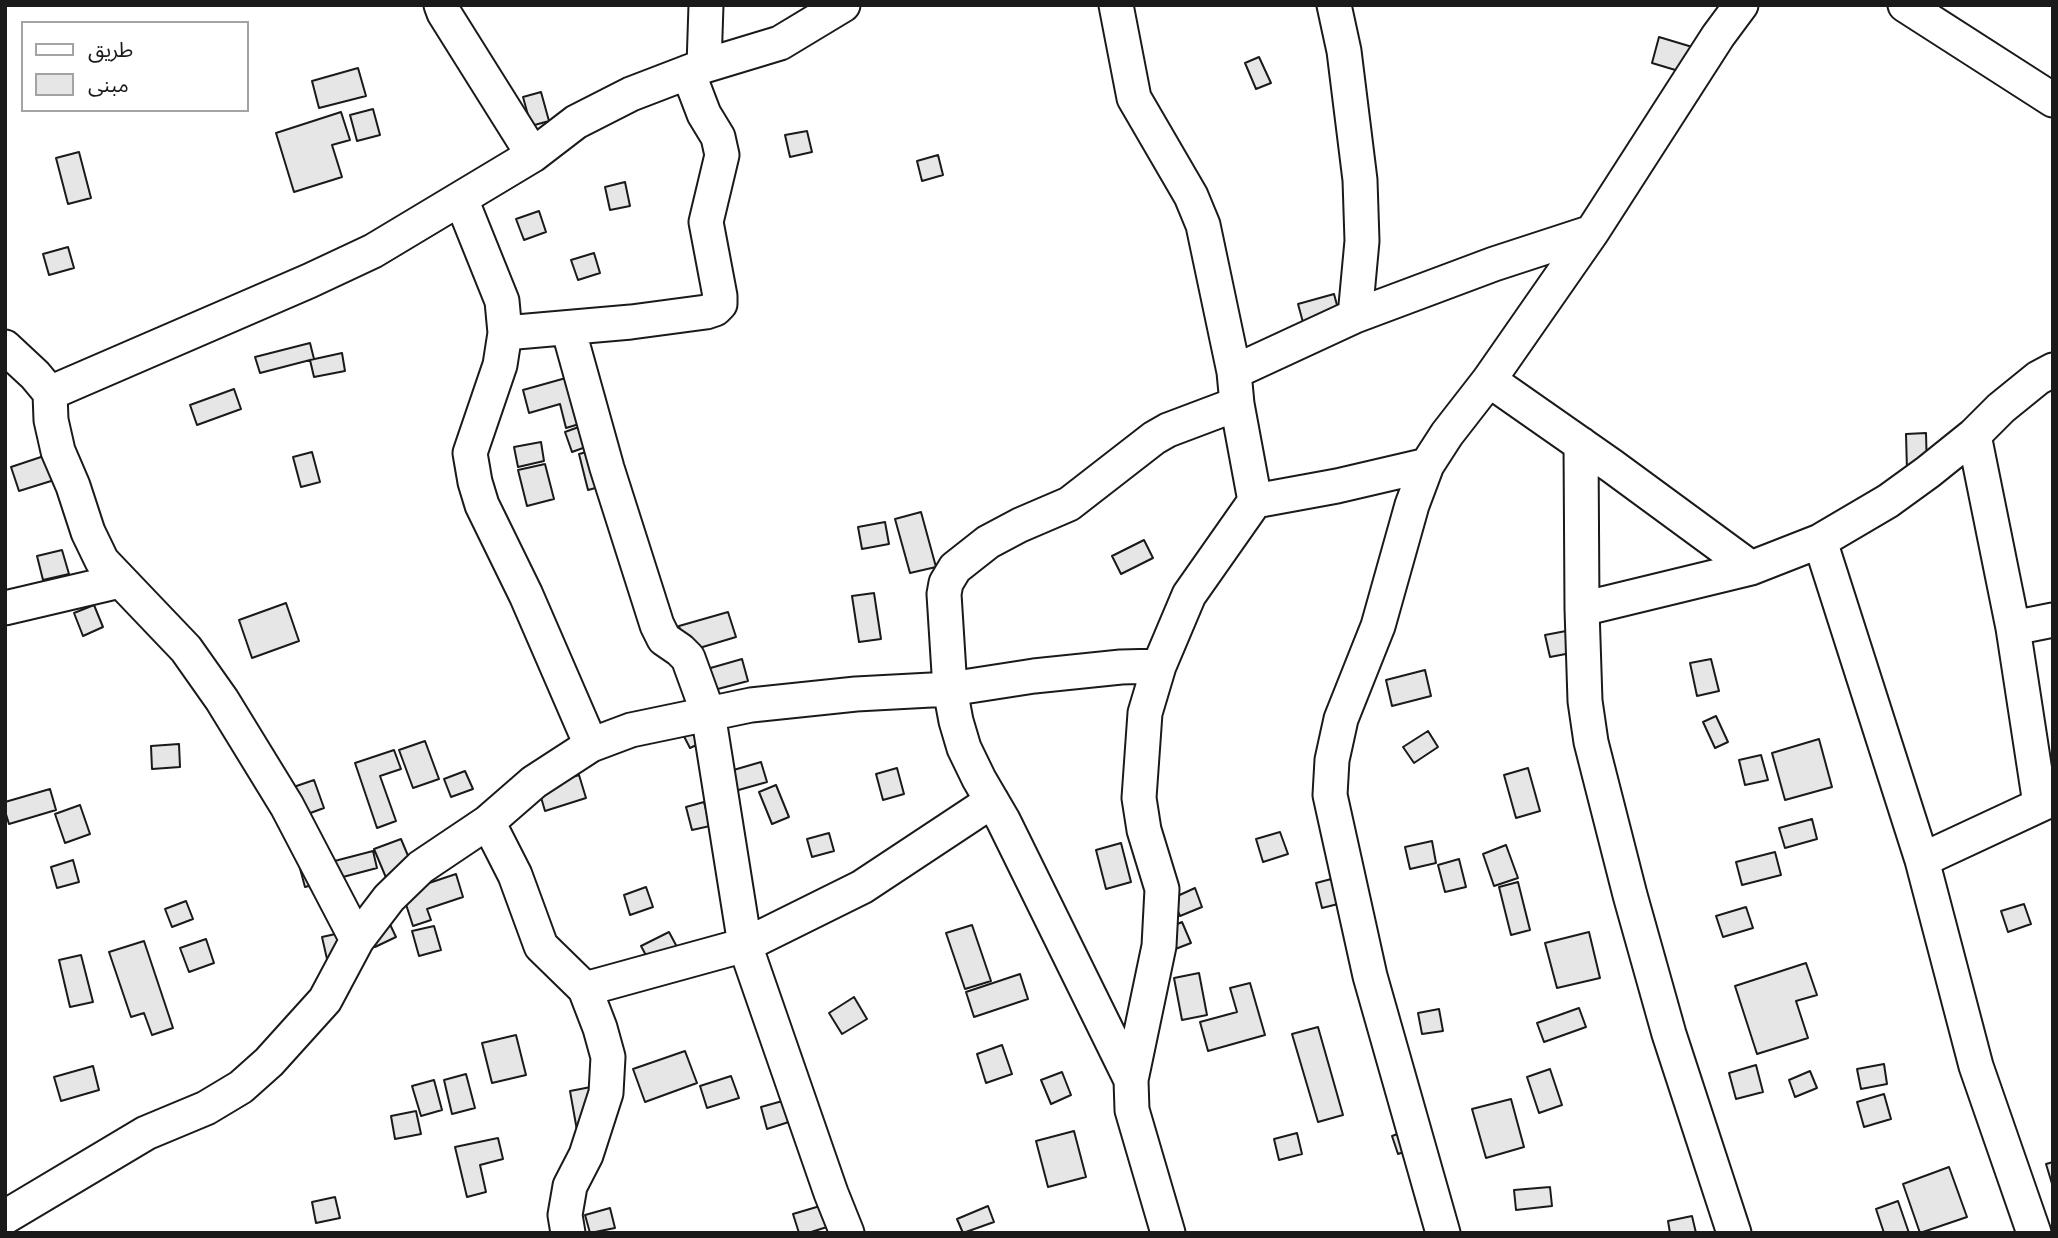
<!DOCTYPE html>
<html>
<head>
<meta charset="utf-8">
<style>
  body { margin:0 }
  #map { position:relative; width:2058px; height:1238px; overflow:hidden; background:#fff; font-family:"Exo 2","Noto Sans Arabic",sans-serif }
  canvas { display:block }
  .frame { position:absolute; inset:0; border:7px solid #1a1a1a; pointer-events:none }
  .legend { position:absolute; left:21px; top:21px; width:228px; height:91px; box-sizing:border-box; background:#fff; border:2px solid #a3a3a3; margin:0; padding:9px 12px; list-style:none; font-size:21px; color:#1a1a1a }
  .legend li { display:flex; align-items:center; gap:14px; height:35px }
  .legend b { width:35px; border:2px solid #a3a3a3 }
</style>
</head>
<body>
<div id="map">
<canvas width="2058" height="1238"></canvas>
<div class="frame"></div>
<ul class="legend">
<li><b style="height:9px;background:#fff"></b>طريق</li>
<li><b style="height:19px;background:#e6e6e6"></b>مبنى</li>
</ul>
</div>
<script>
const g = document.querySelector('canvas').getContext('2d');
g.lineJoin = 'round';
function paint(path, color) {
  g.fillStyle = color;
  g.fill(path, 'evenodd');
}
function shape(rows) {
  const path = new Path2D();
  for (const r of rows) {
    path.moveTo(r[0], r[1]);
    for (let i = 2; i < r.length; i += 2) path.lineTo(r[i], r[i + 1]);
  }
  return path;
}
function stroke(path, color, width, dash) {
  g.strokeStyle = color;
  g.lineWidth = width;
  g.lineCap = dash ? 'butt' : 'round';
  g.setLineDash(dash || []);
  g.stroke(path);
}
const building = shape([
  [1659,37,1699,49,1692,75,1652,63,1659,37],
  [1259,57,1271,83,1256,89,1245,63,1259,57],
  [358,68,366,96,319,108,312,81,358,68],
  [541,92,549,121,531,126,523,97,541,92],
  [373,109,380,135,357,141,350,115,373,109],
  [341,112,350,140,332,145,342,177,294,192,276,133,341,112],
  [807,131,812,152,790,157,785,135,807,131],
  [79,152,91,198,68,204,56,158,79,152],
  [938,155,943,175,922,181,917,161,938,155],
  [625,182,630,206,610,210,605,187,625,182],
  [539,211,546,232,524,240,516,219,539,211],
  [68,247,74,268,49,275,43,254,68,247],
  [594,253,600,273,578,280,571,260,594,253],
  [1334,294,1340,316,1304,326,1298,304,1334,294],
  [310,343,314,359,260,373,255,357,310,343],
  [342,353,345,371,314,377,310,360,342,353],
  [573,376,586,422,566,428,560,404,529,413,523,390,573,376],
  [234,389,241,409,197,425,190,405,234,389],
  [587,424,594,444,572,452,565,432,587,424],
  [1926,433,1927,470,1907,471,1906,434,1926,433],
  [541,442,544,461,518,467,514,447,541,442],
  [594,450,603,486,588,490,579,454,594,450],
  [56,452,64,477,19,491,11,467,56,452],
  [312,452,320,482,301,487,293,457,312,452],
  [545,464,554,499,527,506,518,470,545,464],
  [921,512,936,567,910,573,895,519,921,512],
  [885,522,889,544,862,549,858,527,885,522],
  [1144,540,1153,558,1121,574,1112,556,1144,540],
  [62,550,69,574,43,580,37,556,62,550],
  [874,593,881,639,859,642,852,596,874,593],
  [286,603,299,641,252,658,239,620,286,603],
  [94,605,103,627,83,636,74,613,94,605],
  [728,612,736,637,686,652,679,626,728,612],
  [1566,631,1571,653,1550,657,1545,635,1566,631],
  [742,659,748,681,699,694,693,673,742,659],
  [1711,659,1719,691,1697,696,1690,663,1711,659],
  [1425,670,1431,696,1392,706,1386,680,1425,670],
  [673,715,707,740,690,748,673,715],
  [1716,716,1728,742,1715,748,1703,722,1716,716],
  [1428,731,1438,747,1414,763,1403,747,1428,731],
  [1819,739,1832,787,1785,800,1772,753,1819,739],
  [425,741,439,779,413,788,399,750,425,741],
  [179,744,180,767,152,769,151,746,179,744],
  [394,750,401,769,380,776,396,821,377,828,355,763,394,750],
  [1761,755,1768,780,1745,785,1739,760,1761,755],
  [761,762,767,782,735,791,730,771,761,762],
  [897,768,904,794,883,800,876,774,897,768],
  [1528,768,1540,811,1516,818,1504,775,1528,768],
  [465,771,473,789,451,797,444,779,465,771],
  [579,775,586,798,545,811,538,787,579,775],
  [314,780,324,808,283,823,273,794,314,780],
  [776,785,789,817,772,824,759,792,776,785],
  [50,789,56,810,9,824,5,811,5,802,50,789],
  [704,802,710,826,692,830,686,807,704,802],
  [80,805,90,834,65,843,55,814,80,805],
  [1812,819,1817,839,1785,848,1779,828,1812,819],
  [1280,832,1288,854,1263,862,1256,839,1280,832],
  [829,833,834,851,812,857,807,839,829,833],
  [291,835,323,864,373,851,377,868,305,887,291,835],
  [401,839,414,870,387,880,374,849,401,839],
  [1432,841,1436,863,1410,869,1405,847,1432,841],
  [1121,843,1131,882,1106,889,1096,850,1121,843],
  [1506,845,1518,878,1494,886,1483,854,1506,845],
  [1775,852,1781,875,1742,885,1736,862,1775,852],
  [1459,859,1466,887,1445,892,1438,865,1459,859],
  [73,860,79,882,57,888,51,867,73,860],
  [456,874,463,897,427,909,431,920,413,926,402,892,456,874],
  [1339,877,1346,902,1322,908,1316,883,1339,877],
  [1518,882,1530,930,1511,935,1499,887,1518,882],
  [646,887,653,907,630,915,624,895,646,887],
  [1195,888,1202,907,1180,916,1173,898,1195,888],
  [186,901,193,919,172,927,165,909,186,901],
  [2024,904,2031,924,2008,932,2001,911,2024,904],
  [1746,907,1753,928,1723,937,1716,916,1746,907],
  [386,916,396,937,375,947,364,926,386,916],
  [1182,922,1191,943,1165,953,1156,933,1182,922],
  [972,925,991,981,965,989,946,933,972,925],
  [434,926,441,950,419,956,412,931,434,926],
  [349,931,354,953,327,959,322,937,349,931],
  [669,932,677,947,649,961,641,946,669,932],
  [1589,932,1600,978,1557,988,1545,943,1589,932],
  [206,939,214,963,189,972,180,948,206,939],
  [144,941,173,1028,152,1035,144,1013,131,1017,109,952,144,941],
  [81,955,93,1002,70,1007,59,960,81,955],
  [1806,963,1817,995,1796,1001,1808,1038,1757,1054,1735,986,1806,963],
  [1199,973,1207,1015,1182,1020,1174,978,1199,973],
  [1020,974,1028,999,974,1017,966,992,1020,974],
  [1250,983,1265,1035,1208,1051,1200,1022,1237,1012,1230,988,1250,983],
  [854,997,867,1019,842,1034,829,1013,854,997],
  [1579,1008,1586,1027,1544,1042,1537,1023,1579,1008],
  [1439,1009,1443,1031,1422,1034,1418,1013,1439,1009],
  [1318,1027,1343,1115,1318,1122,1292,1034,1318,1027],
  [516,1035,526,1075,492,1083,482,1043,516,1035],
  [1002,1045,1012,1074,986,1083,977,1054,1002,1045],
  [685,1051,697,1083,645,1102,633,1069,685,1051],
  [1884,1064,1887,1084,1861,1089,1857,1069,1884,1064],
  [1756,1065,1763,1092,1736,1099,1729,1073,1756,1065],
  [93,1066,99,1090,61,1101,54,1077,93,1066],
  [1550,1069,1562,1105,1539,1113,1527,1077,1550,1069],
  [1810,1071,1817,1088,1795,1097,1789,1080,1810,1071],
  [1062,1072,1071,1095,1051,1104,1041,1080,1062,1072],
  [466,1074,475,1108,452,1114,444,1080,466,1074],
  [731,1076,739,1098,707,1108,700,1086,731,1076],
  [434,1080,442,1110,421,1116,412,1086,434,1080],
  [591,1087,578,1136,570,1091,591,1087],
  [1884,1094,1891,1119,1864,1127,1857,1102,1884,1094],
  [1511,1099,1524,1147,1486,1158,1472,1109,1511,1099],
  [786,1100,792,1121,767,1129,761,1107,786,1100],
  [416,1111,421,1134,395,1139,391,1116,416,1111],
  [1417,1127,1424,1145,1398,1154,1392,1136,1417,1127],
  [1074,1131,1086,1177,1048,1187,1036,1141,1074,1131],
  [1297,1133,1302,1154,1279,1160,1274,1139,1297,1133],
  [498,1138,503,1159,480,1165,486,1192,467,1197,455,1147,498,1138],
  [2053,1162,2053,1187,2046,1164,2053,1162],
  [1949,1167,1967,1217,1920,1233,1903,1184,1949,1167],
  [1550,1187,1552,1206,1516,1210,1514,1190,1550,1187],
  [335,1197,340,1218,316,1223,312,1202,335,1197],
  [1898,1201,1909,1233,1884,1233,1876,1209,1898,1201],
  [820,1206,827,1227,808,1233,799,1233,793,1214,820,1206],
  [988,1206,994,1222,963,1233,957,1219,988,1206],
  [610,1208,615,1228,590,1233,585,1215,610,1208],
  [1692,1216,1696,1233,1670,1233,1668,1221,1692,1216]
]);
paint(building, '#e6e6e6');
stroke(building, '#1a1a1a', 2);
const minor = shape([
  [441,5,444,13,533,155],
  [1905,5,2053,100],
  [704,66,706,5],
  [461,199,502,301,505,333,500,365,470,453,475,482,482,505,526,595,591,745],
  [1355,316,1494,264,1592,232],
  [568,328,607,468,657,625,664,639,680,650,688,658,708,713,745,945,831,1193,847,1233],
  [505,333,631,322,706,312,715,309,720,304,720,296,706,222,722,155,718,137,704,114,688,72],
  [5,347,35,375,50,393],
  [1234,372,1355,316,1362,241,1360,180,1344,51,1334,5],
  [1489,380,1612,466,1751,568],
  [1974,435,2013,628,2040,804],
  [1581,444,1582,609],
  [1255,501,1337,486,1427,465],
  [1820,541,1922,860],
  [5,608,120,581],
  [2013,628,2053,620],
  [1159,666,1145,713,1139,798,1144,830,1162,889,1159,946,1131,1080,1132,1110,1168,1233],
  [488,822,515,875,541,946,585,989,600,1028,608,1057,606,1093,586,1155,570,1186,565,1215,568,1233],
  [357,940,287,806,222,700,186,649,102,561,88,532,73,486,58,451,51,420,50,393,309,281,373,251,533,155,576,122,631,94,704,66,780,43,843,5],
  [585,989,745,945,862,887,992,801],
  [1131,1080,1003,820,979,779,964,748,956,721,950,689,944,594,946,583,955,568,988,542,1020,525,1069,504,1154,438,1168,430,1237,404],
  [5,1217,146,1133,206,1108,241,1087,269,1062,325,1000,357,940,389,898,421,867,488,822,534,782,591,745,631,730,751,705,856,694,950,689,1034,676,1121,667,1159,666,1189,595,1255,501,1237,404,1234,372,1203,225,1191,196,1134,98,1116,5],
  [1443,1233,1370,976,1330,795,1332,760,1341,719,1378,626,1412,505,1427,465,1447,434,1489,380,1592,232,1718,36,1741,5],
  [1734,1233,1669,1034,1630,895,1591,742,1585,701,1582,609,1751,568,1820,541,1888,501,1928,472,1974,435,2001,408,2038,378,2053,370],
  [2034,1233,1976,1066,1922,860,2053,799]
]);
stroke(minor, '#1a1a1a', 37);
stroke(minor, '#fff', 33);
</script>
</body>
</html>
